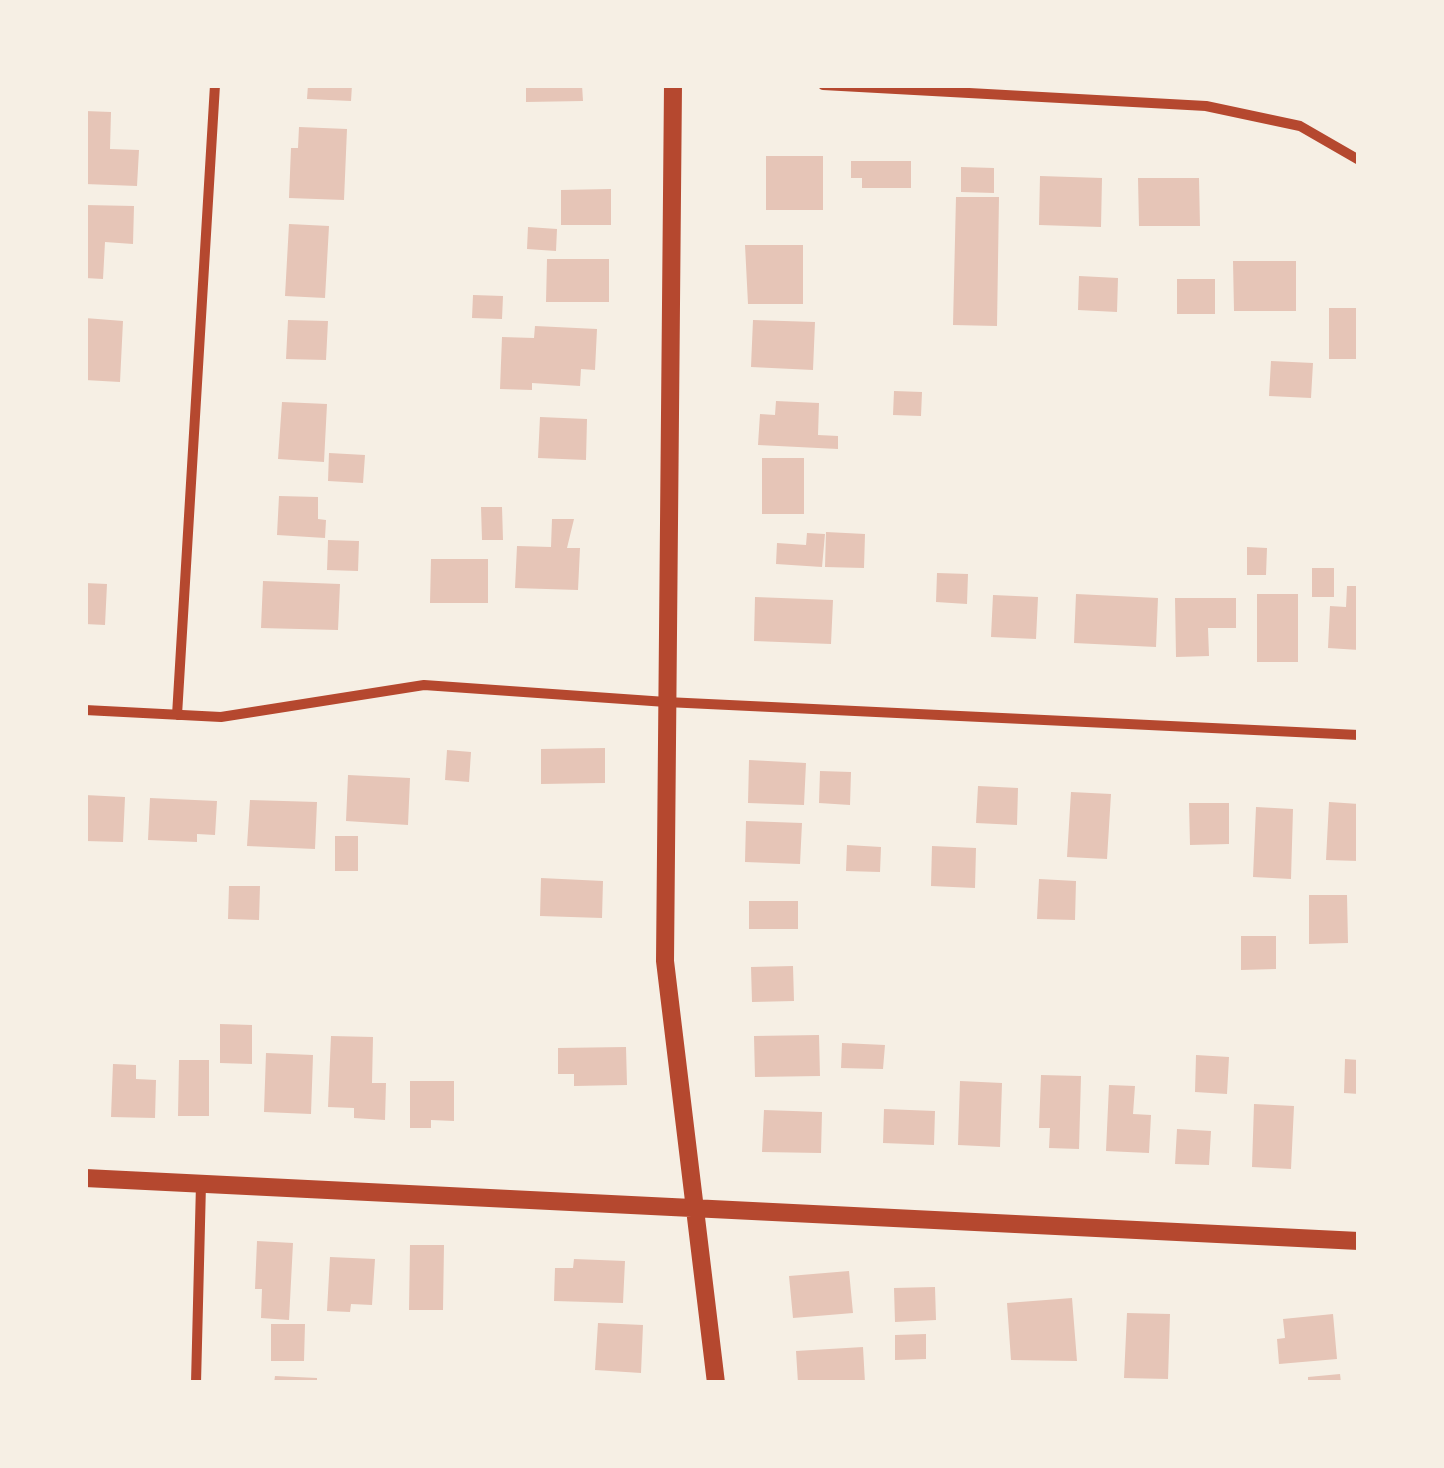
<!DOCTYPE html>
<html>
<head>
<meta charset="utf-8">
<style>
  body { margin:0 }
  #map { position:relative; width:1444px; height:1468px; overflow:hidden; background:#f6efe4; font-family:Lato,sans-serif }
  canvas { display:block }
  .frame { position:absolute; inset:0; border:88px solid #f6efe4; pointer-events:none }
</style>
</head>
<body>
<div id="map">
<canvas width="1444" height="1468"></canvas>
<div class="frame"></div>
</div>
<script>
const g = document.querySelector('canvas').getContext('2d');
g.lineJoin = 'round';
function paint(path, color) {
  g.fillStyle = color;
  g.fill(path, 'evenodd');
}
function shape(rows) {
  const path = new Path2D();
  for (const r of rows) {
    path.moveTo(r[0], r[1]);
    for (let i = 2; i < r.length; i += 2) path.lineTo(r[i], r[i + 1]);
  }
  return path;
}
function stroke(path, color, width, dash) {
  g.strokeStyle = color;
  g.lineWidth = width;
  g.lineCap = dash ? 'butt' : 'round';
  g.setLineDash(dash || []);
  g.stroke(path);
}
paint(shape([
  [308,85,352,85,351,101,307,99],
  [526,85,582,85,583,101,526,102],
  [85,111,111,112,110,149,139,150,137,186,85,184],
  [299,127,347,129,344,200,289,198,291,148,298,148],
  [766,156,823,156,823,210,766,210],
  [851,161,911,161,911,188,862,188,862,178,851,178],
  [961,167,994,168,994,193,961,192],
  [1040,176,1102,178,1101,227,1039,225],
  [1138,178,1199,178,1200,226,1139,226],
  [611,189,611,225,561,225,561,190],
  [956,197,999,197,997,326,953,325],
  [85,205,134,206,133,244,105,242,103,279,85,278],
  [289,224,329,226,325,298,285,296],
  [528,227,557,229,556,251,527,249],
  [745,245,803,245,803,304,748,304],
  [547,259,609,259,609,302,546,302],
  [1233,261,1296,261,1296,311,1234,311],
  [1079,276,1118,278,1117,312,1078,310],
  [1177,279,1215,279,1215,314,1177,314],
  [473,295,503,296,502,319,472,318],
  [1329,308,1359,308,1359,359,1329,359],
  [85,318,123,321,120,382,85,380],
  [288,320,328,321,326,360,286,359],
  [753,320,815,322,813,370,751,367],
  [535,326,597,329,595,370,581,369,580,386,532,383,532,390,500,389,502,337,534,338],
  [1271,361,1313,363,1311,398,1269,396],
  [894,391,922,392,921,416,893,415],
  [776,401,819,403,818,435,838,436,838,449,758,445,760,414,775,415],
  [282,402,327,404,324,462,278,459],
  [540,417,587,419,586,460,538,458],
  [329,453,365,455,363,483,328,481],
  [762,458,804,458,804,514,762,514],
  [279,496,318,497,318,519,326,520,325,538,277,535],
  [481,507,502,507,503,540,482,540],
  [552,519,574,519,567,548,580,548,578,590,515,588,517,546,551,547],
  [826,532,865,534,864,568,825,567],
  [807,533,825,534,822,567,776,564,777,543,806,545],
  [328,540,359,541,358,571,327,570],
  [1247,547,1267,548,1266,575,1247,575],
  [431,559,488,559,488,603,430,603],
  [1312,568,1334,568,1334,597,1312,597],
  [937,573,968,574,967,604,936,602],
  [263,581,340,584,338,630,261,628],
  [85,583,107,584,105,625,85,624],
  [1347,586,1359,586,1359,650,1328,648,1330,606,1346,607],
  [1076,594,1158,598,1156,647,1074,643],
  [1257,594,1298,594,1298,662,1257,662],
  [993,595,1038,597,1036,639,991,637],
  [755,597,833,600,831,644,754,641],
  [1175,598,1236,598,1236,628,1208,628,1209,656,1176,657],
  [605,748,605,783,541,784,541,749],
  [447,750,471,752,469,782,445,780],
  [749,760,806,763,804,805,748,803],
  [820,771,851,772,850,805,819,803],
  [348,775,410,778,408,825,346,821],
  [978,786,1018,788,1017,825,976,823],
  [1071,792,1111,794,1107,859,1067,857],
  [85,795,125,797,123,842,85,841],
  [150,798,217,801,215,835,197,834,197,842,148,840],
  [250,800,317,802,315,849,247,846],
  [1329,802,1359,804,1359,861,1326,860],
  [1189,803,1229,803,1229,844,1190,845],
  [1256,807,1293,809,1291,879,1253,877],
  [746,821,802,823,800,864,745,862],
  [335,836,358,836,358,871,335,871],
  [847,845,881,847,880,872,846,871],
  [932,846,976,848,975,888,931,886],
  [541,878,603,881,602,918,540,916],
  [1039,879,1076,881,1075,920,1037,919],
  [229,886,260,886,259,920,228,919],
  [1309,895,1347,895,1348,943,1309,944],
  [749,901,798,901,798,929,749,929],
  [1241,936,1276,936,1276,969,1241,970],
  [793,966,794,1001,752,1002,751,967],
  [220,1024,252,1025,252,1064,220,1063],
  [819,1035,820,1076,755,1077,754,1036],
  [331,1036,373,1037,372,1083,386,1083,385,1120,354,1118,354,1108,328,1107],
  [842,1043,885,1045,883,1069,841,1068],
  [626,1047,627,1085,574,1086,574,1074,558,1074,558,1048],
  [266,1053,313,1055,311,1114,264,1112],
  [1196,1055,1229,1057,1227,1094,1195,1092],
  [1345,1059,1359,1060,1359,1094,1344,1093],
  [179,1060,209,1060,209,1116,178,1116],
  [113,1064,136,1065,136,1079,156,1080,155,1118,111,1117],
  [1041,1075,1081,1076,1079,1149,1049,1148,1050,1128,1039,1128],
  [410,1081,454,1081,454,1121,431,1120,431,1128,410,1128],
  [960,1081,1002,1083,1000,1147,958,1145],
  [1109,1085,1135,1086,1133,1114,1151,1115,1149,1153,1106,1151],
  [1254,1104,1294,1106,1291,1169,1252,1167],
  [884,1109,935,1111,934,1145,883,1143],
  [764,1110,822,1112,821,1153,762,1152],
  [1177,1129,1211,1131,1209,1165,1175,1164],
  [257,1241,293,1243,289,1320,261,1318,262,1289,255,1289],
  [410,1245,444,1245,443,1310,409,1310],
  [330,1257,375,1259,372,1305,351,1304,350,1312,327,1311],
  [574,1259,625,1261,623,1303,554,1301,555,1268,573,1268],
  [849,1271,853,1313,793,1318,789,1276],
  [935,1287,936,1320,895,1322,894,1288],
  [1072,1298,1077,1361,1011,1360,1007,1303],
  [1127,1313,1170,1314,1168,1379,1124,1378],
  [1333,1314,1337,1359,1279,1364,1277,1339,1285,1338,1283,1319],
  [598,1323,643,1325,641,1373,595,1370],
  [271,1324,305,1324,304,1361,271,1361],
  [926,1334,926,1359,895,1360,895,1335],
  [863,1347,865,1383,798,1383,796,1351],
  [1340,1374,1341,1383,1308,1383,1308,1377],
  [275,1376,317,1378,317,1383,274,1383]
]), '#e6c5b7');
stroke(shape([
  [823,85,1206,106,1300,126,1359,160],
  [85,710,221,717,424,685,666,702,1359,735],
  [177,715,215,85],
  [196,1383,201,1184]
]), '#b5482f', 10);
stroke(shape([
  [673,85,665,961,716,1383],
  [85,1178,1359,1241]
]), '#b5482f', 18);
</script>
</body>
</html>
